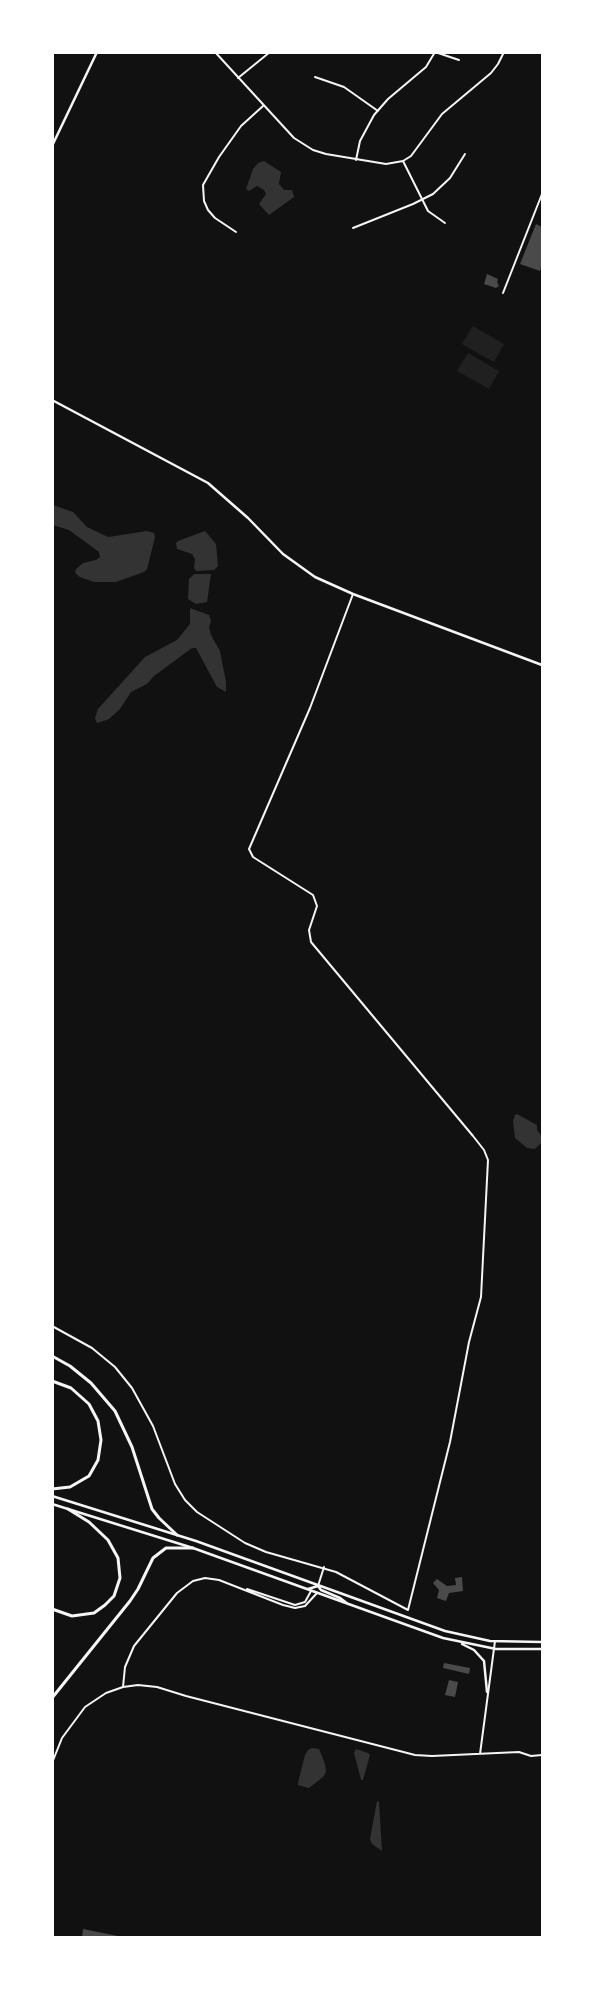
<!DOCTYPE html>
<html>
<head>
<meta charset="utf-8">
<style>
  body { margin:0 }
  #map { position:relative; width:595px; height:1990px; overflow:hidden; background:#111; font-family:"Roboto Condensed",sans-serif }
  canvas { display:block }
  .frame { position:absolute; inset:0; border:54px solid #fff; pointer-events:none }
</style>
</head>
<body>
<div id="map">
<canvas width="595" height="1990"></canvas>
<div class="frame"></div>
</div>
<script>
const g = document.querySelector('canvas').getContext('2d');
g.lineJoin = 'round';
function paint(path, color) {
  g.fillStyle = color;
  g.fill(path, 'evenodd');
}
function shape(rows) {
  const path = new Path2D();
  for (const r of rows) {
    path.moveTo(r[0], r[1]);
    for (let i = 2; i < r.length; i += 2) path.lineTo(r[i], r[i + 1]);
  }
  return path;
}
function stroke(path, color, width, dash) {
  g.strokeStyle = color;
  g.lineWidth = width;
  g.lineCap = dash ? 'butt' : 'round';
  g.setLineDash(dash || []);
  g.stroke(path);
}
paint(shape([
  [473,326,504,344,494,362,462,344],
  [468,353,499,371,489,389,457,371]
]), '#202020');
paint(shape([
  [264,161,281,172,279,184,284,190,292,190,294,197,269,215,259,204,266,194,264,190,257,186,249,191,246,189,253,169,258,163],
  [53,505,73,512,87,527,108,537,147,531,154,533,155,537,147,569,144,572,116,582,94,582,80,577,75,573,76,569,83,563,96,560,100,557,99,552,69,530,53,525],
  [205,531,216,544,218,566,214,570,196,571,194,568,195,559,192,554,177,549,176,543,178,541],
  [194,574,211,574,207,602,196,604,188,599,189,579],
  [190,608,209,615,211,621,209,627,211,635,220,651,226,682,226,692,217,687,196,648,192,648,154,676,147,684,131,692,120,709,109,719,97,723,95,718,98,709,145,657,177,640,190,624],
  [517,1114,537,1125,537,1130,542,1137,542,1142,535,1149,527,1148,515,1138,513,1121,515,1115],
  [312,1748,319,1749,325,1764,326,1772,323,1777,309,1788,298,1785,298,1783,305,1755,308,1750],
  [356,1749,368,1753,370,1755,363,1780,361,1780,354,1753],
  [377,1801,379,1802,382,1851,372,1844,370,1839]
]), '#333');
paint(shape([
  [536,224,542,227,542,265,540,271,520,264],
  [487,274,498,279,497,282,499,286,496,288,484,284],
  [462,1577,463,1591,449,1593,446,1601,437,1598,439,1590,433,1583,437,1579,447,1586,456,1585,455,1578],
  [444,1663,470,1668,469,1674,443,1668],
  [449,1680,458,1682,455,1697,445,1695],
  [83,1929,123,1937,123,1938,82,1938]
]), '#4a4a4a');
stroke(shape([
  [215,52,294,138,313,150,326,154,386,164,403,161,411,156,442,114,491,73,498,64,503,54],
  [435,52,459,60],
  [315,77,344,87,378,111],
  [238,78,270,52],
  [356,160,360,141,374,115,388,99,426,67,435,52],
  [403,161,428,211,445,223],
  [353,228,413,204,433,194,450,178,465,154],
  [236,232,215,218,208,210,204,201,203,185,219,157,241,126,263,106],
  [503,293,542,194],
  [52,1326,92,1348,115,1367,132,1388,153,1426,175,1484,185,1500,197,1512,245,1543,266,1552,336,1572,408,1610,450,1442,469,1342,481,1297,488,1160,484,1150,473,1136,311,942,309,930,317,906,313,895,253,857,249,849,310,708,353,594],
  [318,1586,324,1567],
  [247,1589,295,1605,305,1602,311,1591],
  [123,1687,125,1667,134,1646,177,1593,193,1581,205,1578,219,1580,283,1605,295,1608,305,1606,317,1593],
  [480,1754,495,1641],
  [52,1763,62,1738,85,1707,106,1693,123,1687,138,1685,157,1687,186,1696,415,1755,432,1756,519,1752,531,1756,542,1755]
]), '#f5f5f5', 2);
stroke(shape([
  [52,400,208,483,248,518,283,554,315,577,353,594,542,665]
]), '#f5f5f5', 2.5);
stroke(shape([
  [52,146,97,52],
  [52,1496,196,1541,445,1631,490,1641,542,1642],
  [52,1504,193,1548,443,1638,496,1649,542,1649],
  [308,1589,318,1586,321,1590,340,1598,348,1604],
  [462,1644,474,1650,484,1661,487,1692]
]), '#f5f5f5', 2.5);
stroke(shape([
  [52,1356,70,1366,91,1383,115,1411,132,1447,152,1509,159,1518,177,1535],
  [52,1381,71,1388,89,1404,98,1421,101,1440,98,1460,89,1476,70,1487,52,1489],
  [52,1609,72,1616,94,1613,105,1605,114,1596,120,1578,118,1558,108,1540,89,1522,68,1509],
  [52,1698,130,1601,138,1589,153,1558,166,1548,193,1548]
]), '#f5f5f5', 3);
</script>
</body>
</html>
